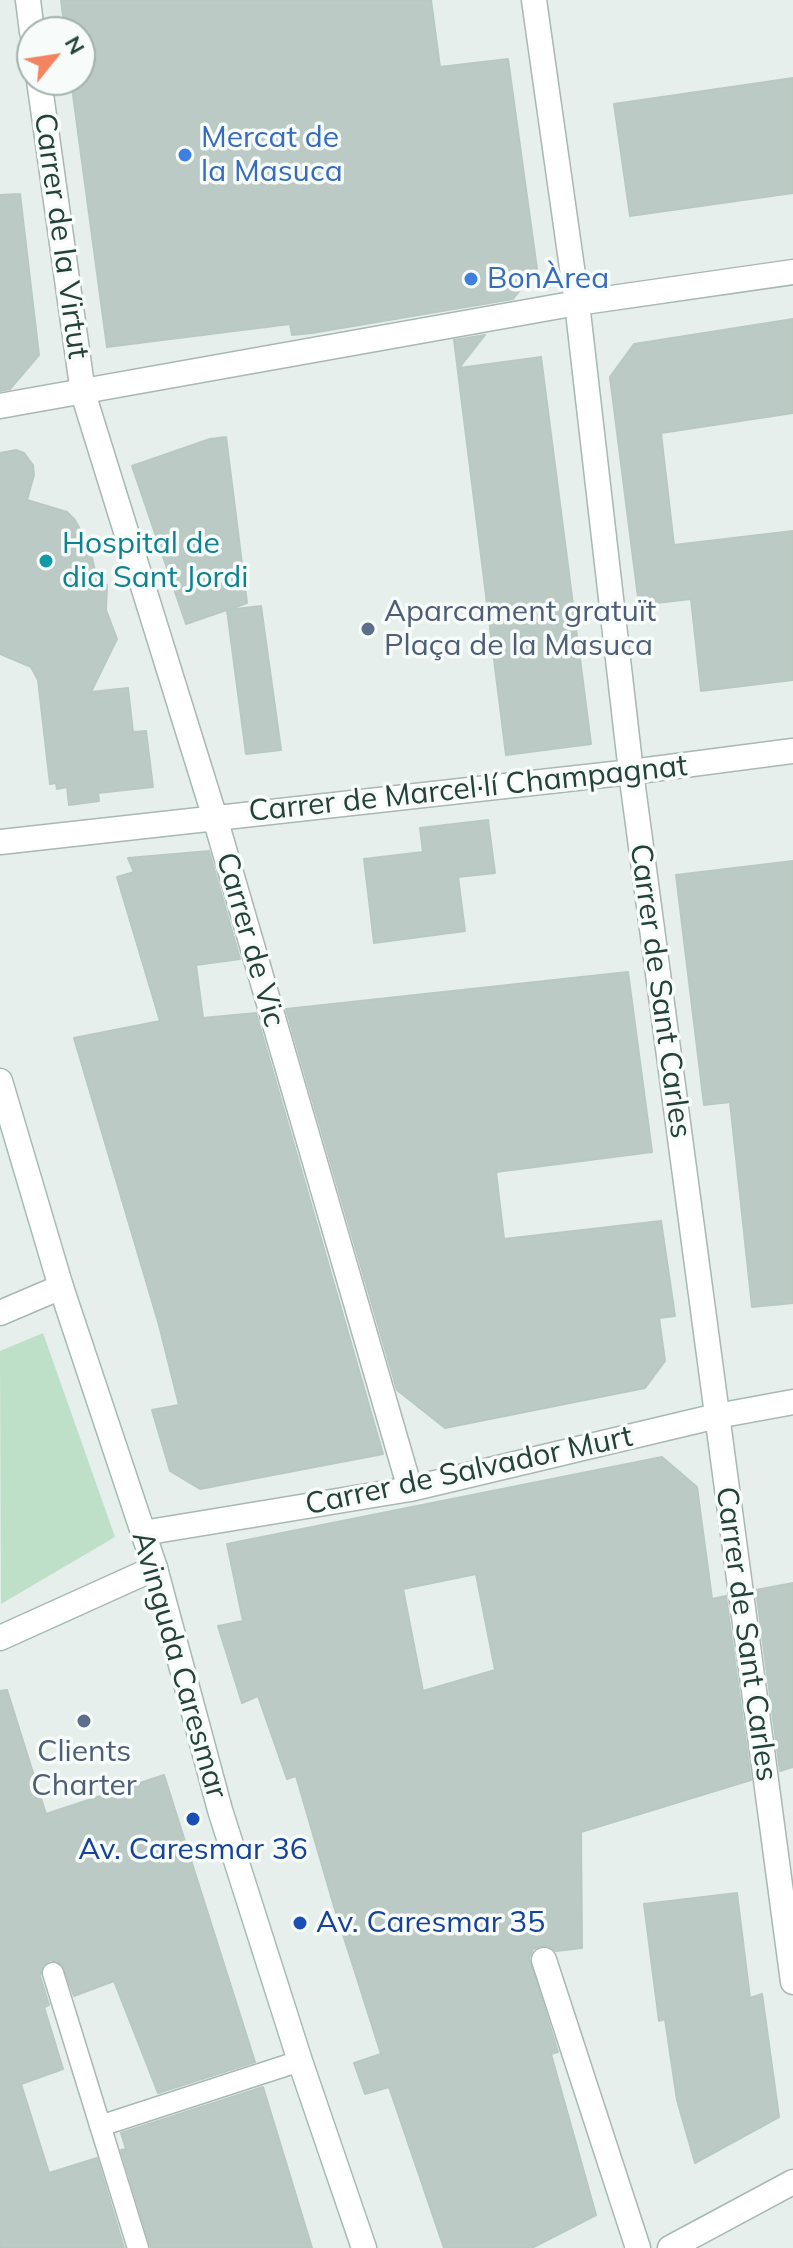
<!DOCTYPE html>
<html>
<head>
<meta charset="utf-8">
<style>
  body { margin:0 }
  #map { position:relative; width:793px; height:2248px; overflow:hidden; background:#e6efeb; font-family:Mulish,sans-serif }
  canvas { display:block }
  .north { position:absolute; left:16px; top:16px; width:80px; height:80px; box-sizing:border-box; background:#f7fbf9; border:2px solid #a3b1ad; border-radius:50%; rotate:60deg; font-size:22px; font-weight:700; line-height:32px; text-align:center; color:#24423a }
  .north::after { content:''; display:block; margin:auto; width:28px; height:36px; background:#f4845f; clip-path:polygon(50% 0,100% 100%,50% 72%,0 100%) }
</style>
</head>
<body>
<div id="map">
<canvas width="793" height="2248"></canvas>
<div class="north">N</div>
</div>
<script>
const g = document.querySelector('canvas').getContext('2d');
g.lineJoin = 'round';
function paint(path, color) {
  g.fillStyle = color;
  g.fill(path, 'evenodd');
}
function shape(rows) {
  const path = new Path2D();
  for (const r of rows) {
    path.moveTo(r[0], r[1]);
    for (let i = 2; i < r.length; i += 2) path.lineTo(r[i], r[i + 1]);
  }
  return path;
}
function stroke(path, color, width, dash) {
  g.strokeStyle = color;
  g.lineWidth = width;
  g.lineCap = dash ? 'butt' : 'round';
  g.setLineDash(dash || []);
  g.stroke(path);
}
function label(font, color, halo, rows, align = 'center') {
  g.font = font + ' Mulish,sans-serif';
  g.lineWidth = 7;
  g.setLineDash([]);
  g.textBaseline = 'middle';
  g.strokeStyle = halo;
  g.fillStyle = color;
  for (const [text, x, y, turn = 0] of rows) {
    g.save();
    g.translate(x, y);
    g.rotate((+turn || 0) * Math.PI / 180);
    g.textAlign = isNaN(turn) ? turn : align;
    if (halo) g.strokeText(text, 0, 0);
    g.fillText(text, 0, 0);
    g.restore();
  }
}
paint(shape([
  [43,1333,115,1537,1,1604,0,1351]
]), '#bfe0c8');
const building = shape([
  [61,0,431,0,440,67,508,59,537,269,513,299,312,333,292,335,290,324,107,347,71,80,80,80,80,32,65,32,61,0],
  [793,78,793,193,630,216,614,104,793,78],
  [20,194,39,355,10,389,0,391,0,195,20,194],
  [793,319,793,413,661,433,674,545,793,531,793,680,701,691,691,599,639,605,610,377,634,344,793,319],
  [485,335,459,368,541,357,591,744,506,755,454,340,485,335],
  [226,437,247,603,186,624,132,466,210,439,226,437],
  [16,450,24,453,33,465,34,475,27,500,67,512,75,520,89,546,98,582,107,585,106,610,117,639,91,692,128,688,133,732,146,731,153,787,98,793,99,801,69,805,67,787,57,789,56,783,50,784,38,680,31,667,0,654,0,453,16,450],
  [261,606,281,750,246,754,227,610,261,606],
  [488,820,495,873,458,877,465,931,374,943,364,859,423,852,420,828,488,820],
  [209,851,240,959,196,965,203,1018,256,1013,383,1454,200,1489,170,1471,152,1410,179,1405,159,1325,74,1038,160,1021,117,877,134,872,128,858,209,851],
  [793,861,793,1303,752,1307,730,1102,704,1105,676,875,793,861],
  [628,972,652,1152,496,1172,504,1239,661,1221,675,1316,659,1318,665,1361,645,1388,445,1428,397,1390,286,1009,628,972],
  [662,1457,697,1487,712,1599,726,1596,751,1780,581,1832,582,1948,556,1951,548,1946,540,1946,533,1949,529,1958,558,2052,551,2054,596,2215,532,2248,444,2248,389,2087,365,2094,354,2063,381,2054,333,1903,296,1776,287,1779,258,1696,242,1703,218,1626,243,1621,227,1544,662,1457],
  [476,1574,495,1670,423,1691,403,1589,476,1574],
  [793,1583,793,1767,780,1771,756,1590,793,1583],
  [7,1690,46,1814,164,1775,255,2062,158,2093,114,1981,74,1996,62,1964,50,1960,43,1965,40,1976,49,2005,44,2007,63,2069,21,2084,49,2173,97,2158,124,2248,0,2248,0,1691,7,1690],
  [737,1893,750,1998,762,1994,779,2117,695,2163,677,2100,665,2019,659,2021,644,1904,737,1893],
  [263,2087,312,2248,151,2248,121,2150,126,2149,121,2133,263,2087]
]);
paint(building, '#bbcac4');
stroke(building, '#b8c9c2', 2);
const lane = shape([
  [53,1973,138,2248],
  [100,2126,300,2061]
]);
const street = shape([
  [28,0,32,32],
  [534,0,577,303,631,772,793,1982],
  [39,80,83,393,215,818,410,1489],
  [0,406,577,303,793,272],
  [0,842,631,772,793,751],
  [0,1313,61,1287],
  [143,1533,410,1489,717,1416,793,1402],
  [0,1638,155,1568],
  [544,1960,638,2248],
  [670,2248,793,2182]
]);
const secondary = shape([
  [0,1081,61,1287,155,1568,220,1810,300,2061,364,2248]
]);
stroke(lane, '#a8b8b2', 23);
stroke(street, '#a8b8b2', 27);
stroke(secondary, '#a4bbb3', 27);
stroke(lane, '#fff', 20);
stroke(street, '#fff', 24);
stroke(secondary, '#fff', 24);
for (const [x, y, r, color] of [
  [185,155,8,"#3f7fe0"],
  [471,279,8,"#3f7fe0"],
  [46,561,8,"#0f9aa8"],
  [368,629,8,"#5c6f8a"],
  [84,1721,8,"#5c6f8a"],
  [193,1819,8,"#1a4fb4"],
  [300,1923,8,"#1a4fb4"]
]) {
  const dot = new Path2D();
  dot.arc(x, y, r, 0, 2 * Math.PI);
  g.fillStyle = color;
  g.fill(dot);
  stroke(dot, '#f7fbf9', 3);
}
label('30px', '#366cbe', '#f7fbf9', [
  ["Mercat de",201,138],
  ["la Masuca",201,172],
  ["BonÀrea",487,279]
], 'left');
label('30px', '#24423a', '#f7fbf9', [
  ["Carrer de la Virtut",61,236,82],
  ["Carrer de Marcel·lí Champagnat",468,789,-6],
  ["Carrer de Vic",250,940,74],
  ["Carrer de Sant Carles",660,991,82],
  ["Carrer de Salvador Murt",469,1471,-12],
  ["Carrer de Sant Carles",746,1634,82],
  ["Avinguda Caresmar",179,1665,74]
]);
label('30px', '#0d838f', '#f7fbf9', [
  ["Hospital de",62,544],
  ["dia Sant Jordi",62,578]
], 'left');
label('30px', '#4e5e75', '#f7fbf9', [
  ["Aparcament gratuït",384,612],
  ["Plaça de la Masuca",384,646],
  ["Clients",84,1752,"center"],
  ["Charter",84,1786,"center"]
], 'left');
label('30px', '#164399', '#f7fbf9', [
  ["Av. Caresmar 36",193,1850],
  ["Av. Caresmar 35",316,1923,"left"]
]);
</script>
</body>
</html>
